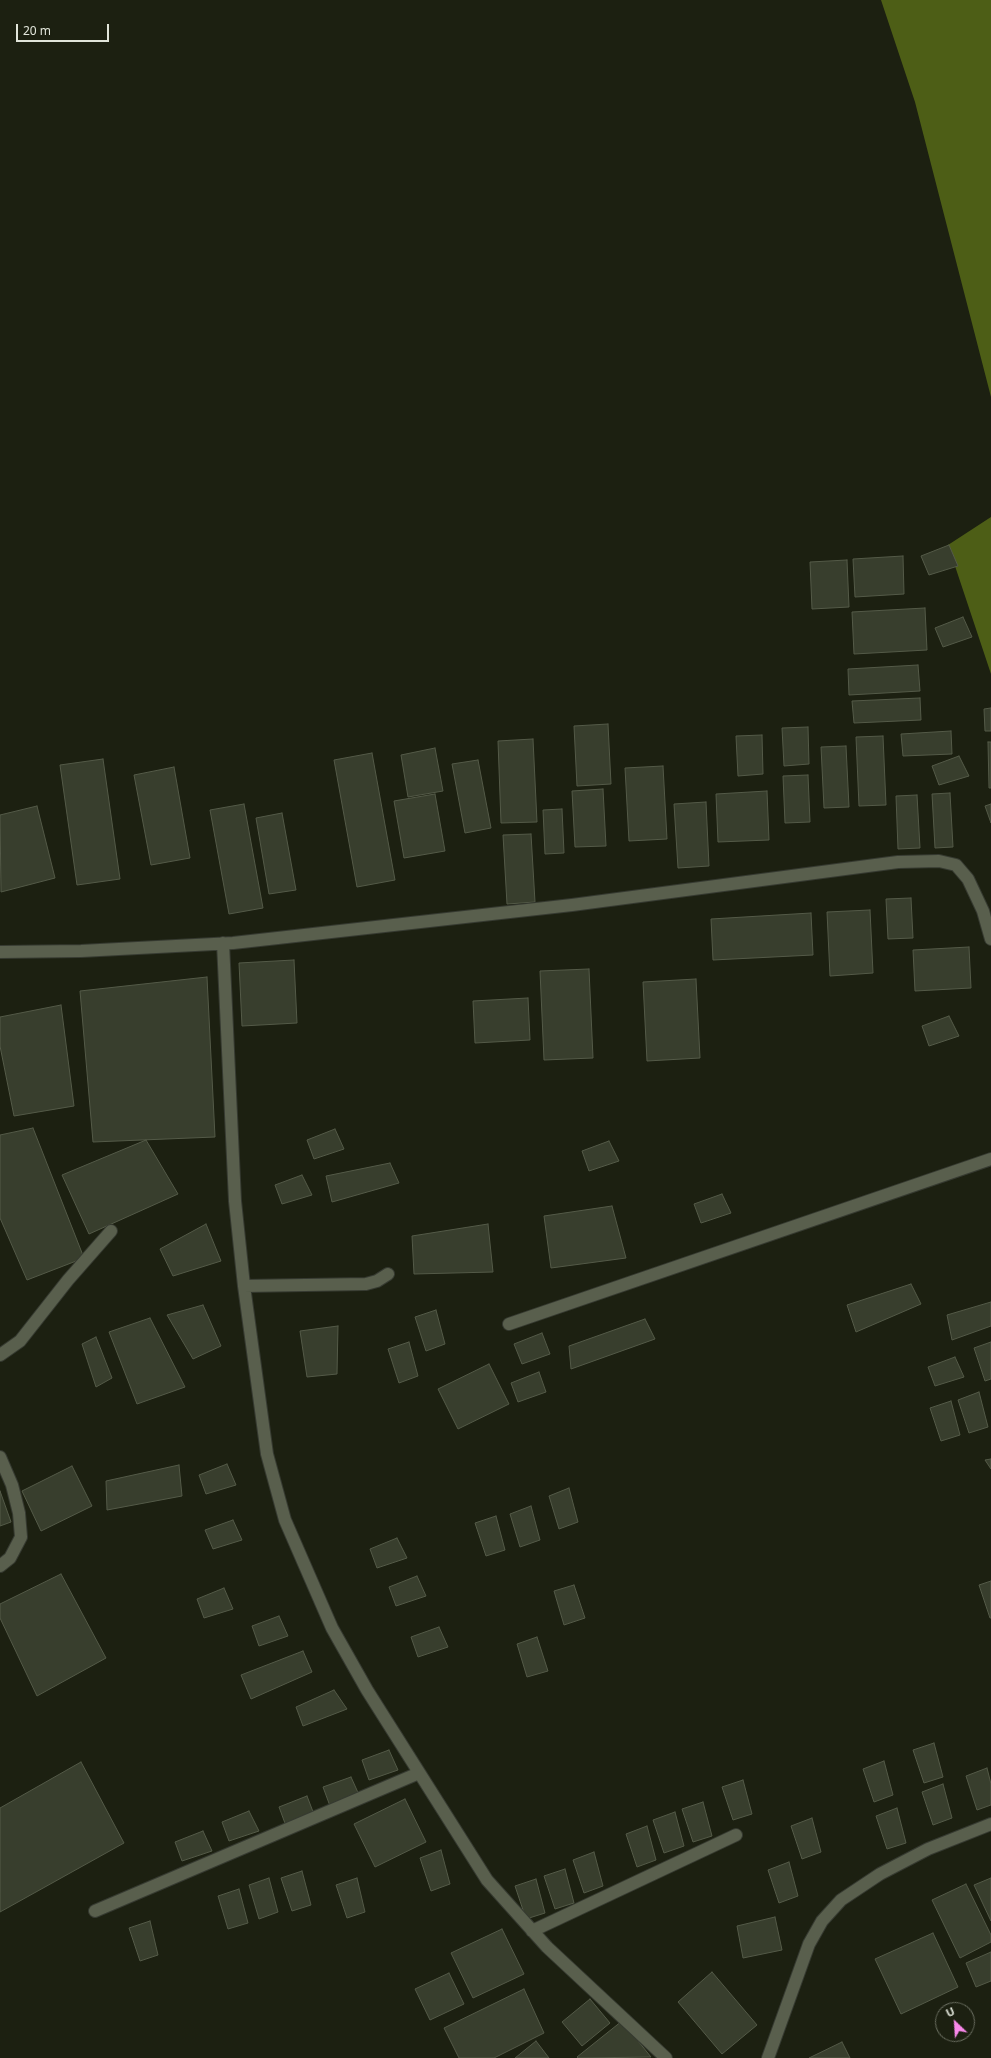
<!DOCTYPE html>
<html>
<head>
<meta charset="utf-8">
<style>
  body { margin:0 }
  #map { position:relative; width:991px; height:2058px; overflow:hidden; background:#1c2011; font-family:"Noto Sans",sans-serif }
  canvas { display:block }
  .north { position:absolute; left:935px; top:2002px; width:40px; height:40px; box-sizing:border-box; background:#1c2011; border:1px solid #6b6f61; border-radius:50%; rotate:335deg; font-size:11px; font-weight:700; line-height:16px; text-align:center; color:#e1e5da }
  .north::after { content:''; display:block; margin:auto; width:14px; height:18px; background:#f888ea; clip-path:polygon(50% 0,100% 100%,50% 72%,0 100%) }
  .scale { position:absolute; left:16px; top:24px; width:93px; height:18px; box-sizing:border-box; border:2px solid #e1e5da; border-top:0; padding-left:5px; font-size:12px; line-height:14px; white-space:nowrap; color:#e1e5da; -webkit-text-stroke:3px #1c2011; paint-order:stroke }
</style>
</head>
<body>
<div id="map">
<canvas width="991" height="2058"></canvas>
<div class="north">U</div>
<div class="scale">20 m</div>
</div>
<script>
const g = document.querySelector('canvas').getContext('2d');
g.lineJoin = 'round';
function paint(path, color) {
  g.fillStyle = color;
  g.fill(path, 'evenodd');
}
function shape(rows) {
  const path = new Path2D();
  for (const r of rows) {
    path.moveTo(r[0], r[1]);
    for (let i = 2; i < r.length; i += 2) path.lineTo(r[i], r[i + 1]);
  }
  return path;
}
function stroke(path, color, width, dash) {
  g.strokeStyle = color;
  g.lineWidth = width;
  g.lineCap = dash ? 'butt' : 'round';
  g.setLineDash(dash || []);
  g.stroke(path);
}
paint(shape([
  [881,0,991,0,991,397,915,102],
  [991,517,991,674,948,545]
]), '#4d5e16');
const building = shape([
  [949,545,958,566,929,575,921,556,949,545],
  [903,556,904,594,855,597,853,559,903,556],
  [847,560,849,607,812,609,810,562,847,560],
  [925,608,927,650,854,654,852,612,925,608],
  [963,617,972,637,943,647,935,628,963,617],
  [918,665,920,691,849,695,848,669,918,665],
  [920,698,921,720,854,723,852,701,920,698],
  [991,708,991,731,985,731,984,709,991,708],
  [608,724,611,784,577,786,574,726,608,724],
  [808,727,809,764,784,766,782,728,808,727],
  [951,731,952,754,903,756,901,734,951,731],
  [762,735,763,774,738,776,736,736,762,735],
  [883,736,886,805,859,806,856,737,883,736],
  [533,739,537,822,501,823,498,741,533,739],
  [988,742,991,742,991,788,989,788,988,742],
  [846,746,849,807,824,808,821,747,846,746],
  [435,748,443,791,408,797,401,755,435,748],
  [372,753,395,880,357,887,334,760,372,753],
  [959,756,969,776,939,785,932,766,959,756],
  [103,759,120,879,77,885,60,765,103,759],
  [478,760,491,828,465,833,452,764,478,760],
  [663,766,667,839,629,841,625,768,663,766],
  [174,767,190,858,151,865,134,775,174,767],
  [808,775,810,822,785,823,783,776,808,775],
  [603,789,606,846,575,847,572,791,603,789],
  [767,791,769,840,718,842,716,794,767,791],
  [950,793,953,847,935,848,932,794,950,793],
  [435,794,445,851,404,858,394,801,435,794],
  [917,795,920,848,898,849,896,796,917,795],
  [706,802,709,866,678,868,674,804,706,802],
  [244,804,263,908,229,914,210,810,244,804],
  [991,804,991,823,985,806,991,804],
  [37,806,55,878,1,892,0,815,37,806],
  [562,809,564,853,545,854,543,810,562,809],
  [282,813,296,890,269,894,256,818,282,813],
  [531,834,535,902,507,904,503,835,531,834],
  [911,898,913,938,888,939,886,899,911,898],
  [870,910,873,973,830,976,827,912,870,910],
  [811,913,813,955,713,960,711,919,811,913],
  [969,947,971,988,915,991,913,950,969,947],
  [294,960,297,1023,242,1026,239,963,294,960],
  [589,969,593,1058,544,1060,540,971,589,969],
  [207,977,215,1137,93,1142,80,991,207,977],
  [696,979,700,1058,647,1061,643,982,696,979],
  [528,998,530,1040,475,1043,473,1001,528,998],
  [61,1005,74,1106,14,1116,0,1046,0,1017,61,1005],
  [949,1016,959,1036,929,1046,922,1026,949,1016],
  [33,1128,84,1258,27,1280,0,1218,0,1135,33,1128],
  [335,1129,344,1149,314,1159,307,1140,335,1129],
  [146,1140,178,1194,89,1234,62,1175,146,1140],
  [609,1141,619,1161,589,1171,582,1151,609,1141],
  [390,1163,399,1183,332,1202,326,1176,390,1163],
  [302,1175,312,1195,282,1204,275,1185,302,1175],
  [722,1194,731,1213,701,1223,694,1204,722,1194],
  [612,1206,626,1258,551,1268,544,1216,612,1206],
  [206,1224,221,1261,173,1276,160,1249,206,1224],
  [488,1224,493,1272,414,1274,412,1236,488,1224],
  [911,1284,921,1304,856,1332,847,1305,911,1284],
  [991,1302,991,1326,952,1340,947,1315,991,1302],
  [203,1305,221,1346,193,1359,167,1315,203,1305],
  [436,1310,445,1344,426,1351,415,1317,436,1310],
  [150,1318,185,1387,137,1404,109,1332,150,1318],
  [645,1319,655,1339,571,1369,569,1346,645,1319],
  [338,1326,337,1374,307,1377,300,1331,338,1326],
  [542,1333,550,1354,522,1364,514,1344,542,1333],
  [96,1337,112,1378,96,1387,82,1344,96,1337],
  [409,1342,418,1376,399,1383,388,1349,409,1342],
  [991,1342,991,1379,985,1381,974,1348,991,1342],
  [955,1357,964,1377,935,1386,928,1367,955,1357],
  [489,1364,509,1404,458,1429,438,1389,489,1364],
  [539,1372,546,1392,518,1402,511,1383,539,1372],
  [979,1392,988,1427,969,1433,958,1400,979,1392],
  [951,1401,960,1435,941,1441,930,1408,951,1401],
  [991,1459,991,1469,985,1460,991,1459],
  [227,1464,236,1485,206,1494,199,1475,227,1464],
  [179,1465,182,1496,107,1510,106,1481,179,1465],
  [72,1466,92,1506,41,1531,22,1491,72,1466],
  [569,1488,578,1522,559,1529,549,1496,569,1488],
  [0,1491,11,1522,0,1526,0,1491],
  [531,1506,540,1540,520,1547,510,1514,531,1506],
  [496,1516,505,1550,486,1556,475,1523,496,1516],
  [233,1520,242,1540,213,1549,205,1530,233,1520],
  [397,1538,407,1558,377,1568,370,1549,397,1538],
  [61,1574,106,1658,37,1696,0,1618,0,1604,61,1574],
  [417,1576,426,1596,396,1606,389,1587,417,1576],
  [991,1581,991,1618,990,1618,979,1585,991,1581],
  [574,1585,585,1618,564,1625,554,1591,574,1585],
  [224,1588,233,1609,204,1618,197,1599,224,1588],
  [279,1616,288,1636,259,1646,252,1626,279,1616],
  [439,1627,448,1647,418,1657,411,1637,439,1627],
  [537,1637,548,1671,527,1677,517,1644,537,1637],
  [303,1651,312,1672,251,1699,241,1675,303,1651],
  [334,1690,347,1709,303,1726,296,1707,334,1690],
  [934,1743,943,1777,924,1783,913,1750,934,1743],
  [389,1750,398,1770,369,1780,362,1760,389,1750],
  [884,1761,893,1795,874,1802,863,1769,884,1761],
  [81,1762,124,1843,0,1912,0,1808,81,1762],
  [987,1768,991,1784,991,1805,977,1810,966,1776,987,1768],
  [351,1777,360,1797,330,1806,323,1787,351,1777],
  [743,1780,752,1814,733,1820,722,1787,743,1780],
  [943,1784,952,1818,933,1825,922,1792,943,1784],
  [307,1796,315,1817,286,1826,279,1807,307,1796],
  [405,1799,426,1842,375,1867,354,1824,405,1799],
  [703,1802,712,1836,693,1842,682,1809,703,1802],
  [897,1808,906,1843,887,1849,876,1816,897,1808],
  [249,1811,259,1831,229,1841,222,1822,249,1811],
  [675,1812,684,1846,664,1853,653,1820,675,1812],
  [812,1818,821,1852,802,1859,791,1826,812,1818],
  [647,1826,656,1860,637,1867,626,1834,647,1826],
  [203,1831,212,1851,182,1861,175,1842,203,1831],
  [441,1850,450,1884,431,1891,420,1858,441,1850],
  [594,1852,603,1886,584,1893,573,1860,594,1852],
  [789,1862,798,1896,779,1903,768,1870,789,1862],
  [565,1869,574,1903,555,1909,544,1876,565,1869],
  [302,1871,311,1905,292,1911,281,1878,302,1871],
  [269,1878,278,1912,259,1919,249,1885,269,1878],
  [357,1878,365,1912,347,1918,336,1885,357,1878],
  [991,1878,991,1921,974,1885,991,1878],
  [536,1879,545,1913,526,1919,515,1886,536,1879],
  [966,1884,991,1935,991,1942,960,1958,932,1900,966,1884],
  [239,1889,248,1923,228,1929,218,1896,239,1889],
  [775,1917,782,1950,743,1958,737,1926,775,1917],
  [150,1921,158,1955,140,1961,129,1928,150,1921],
  [502,1929,524,1974,473,1998,451,1953,502,1929],
  [933,1933,958,1987,901,2014,875,1959,933,1933],
  [991,1952,991,1981,976,1987,966,1963,991,1952],
  [712,1972,757,2025,722,2054,678,2002,712,1972],
  [449,1973,464,2004,430,2020,415,1989,449,1973],
  [524,1989,544,2033,494,2058,459,2058,444,2028,524,1989],
  [590,1999,610,2023,582,2046,562,2022,590,1999],
  [622,2021,651,2057,578,2058,577,2057,622,2021],
  [536,2041,549,2058,515,2058,536,2041],
  [842,2042,850,2058,809,2058,842,2042]
]);
paint(building, '#383e2d');
stroke(building, '#545a48', 1);
const minor = shape([
  [223,943,235,1201,244,1286,267,1454,285,1520,332,1628,367,1690,487,1880,547,1947,666,2058],
  [0,952,81,951,233,943,572,905,898,862,939,861,956,865,968,879,983,911,991,939],
  [244,1286,366,1284,377,1281,388,1274],
  [509,1324,991,1159],
  [0,1355,20,1341,68,1280,111,1231],
  [0,1457,12,1485,19,1513,21,1537,10,1558,0,1566],
  [95,1911,419,1773],
  [532,1931,736,1835],
  [768,2058,809,1944,822,1921,841,1900,880,1874,928,1849,991,1824]
]);
stroke(minor, '#363a31', 14);
stroke(minor, '#595f4d', 12);
</script>
</body>
</html>
